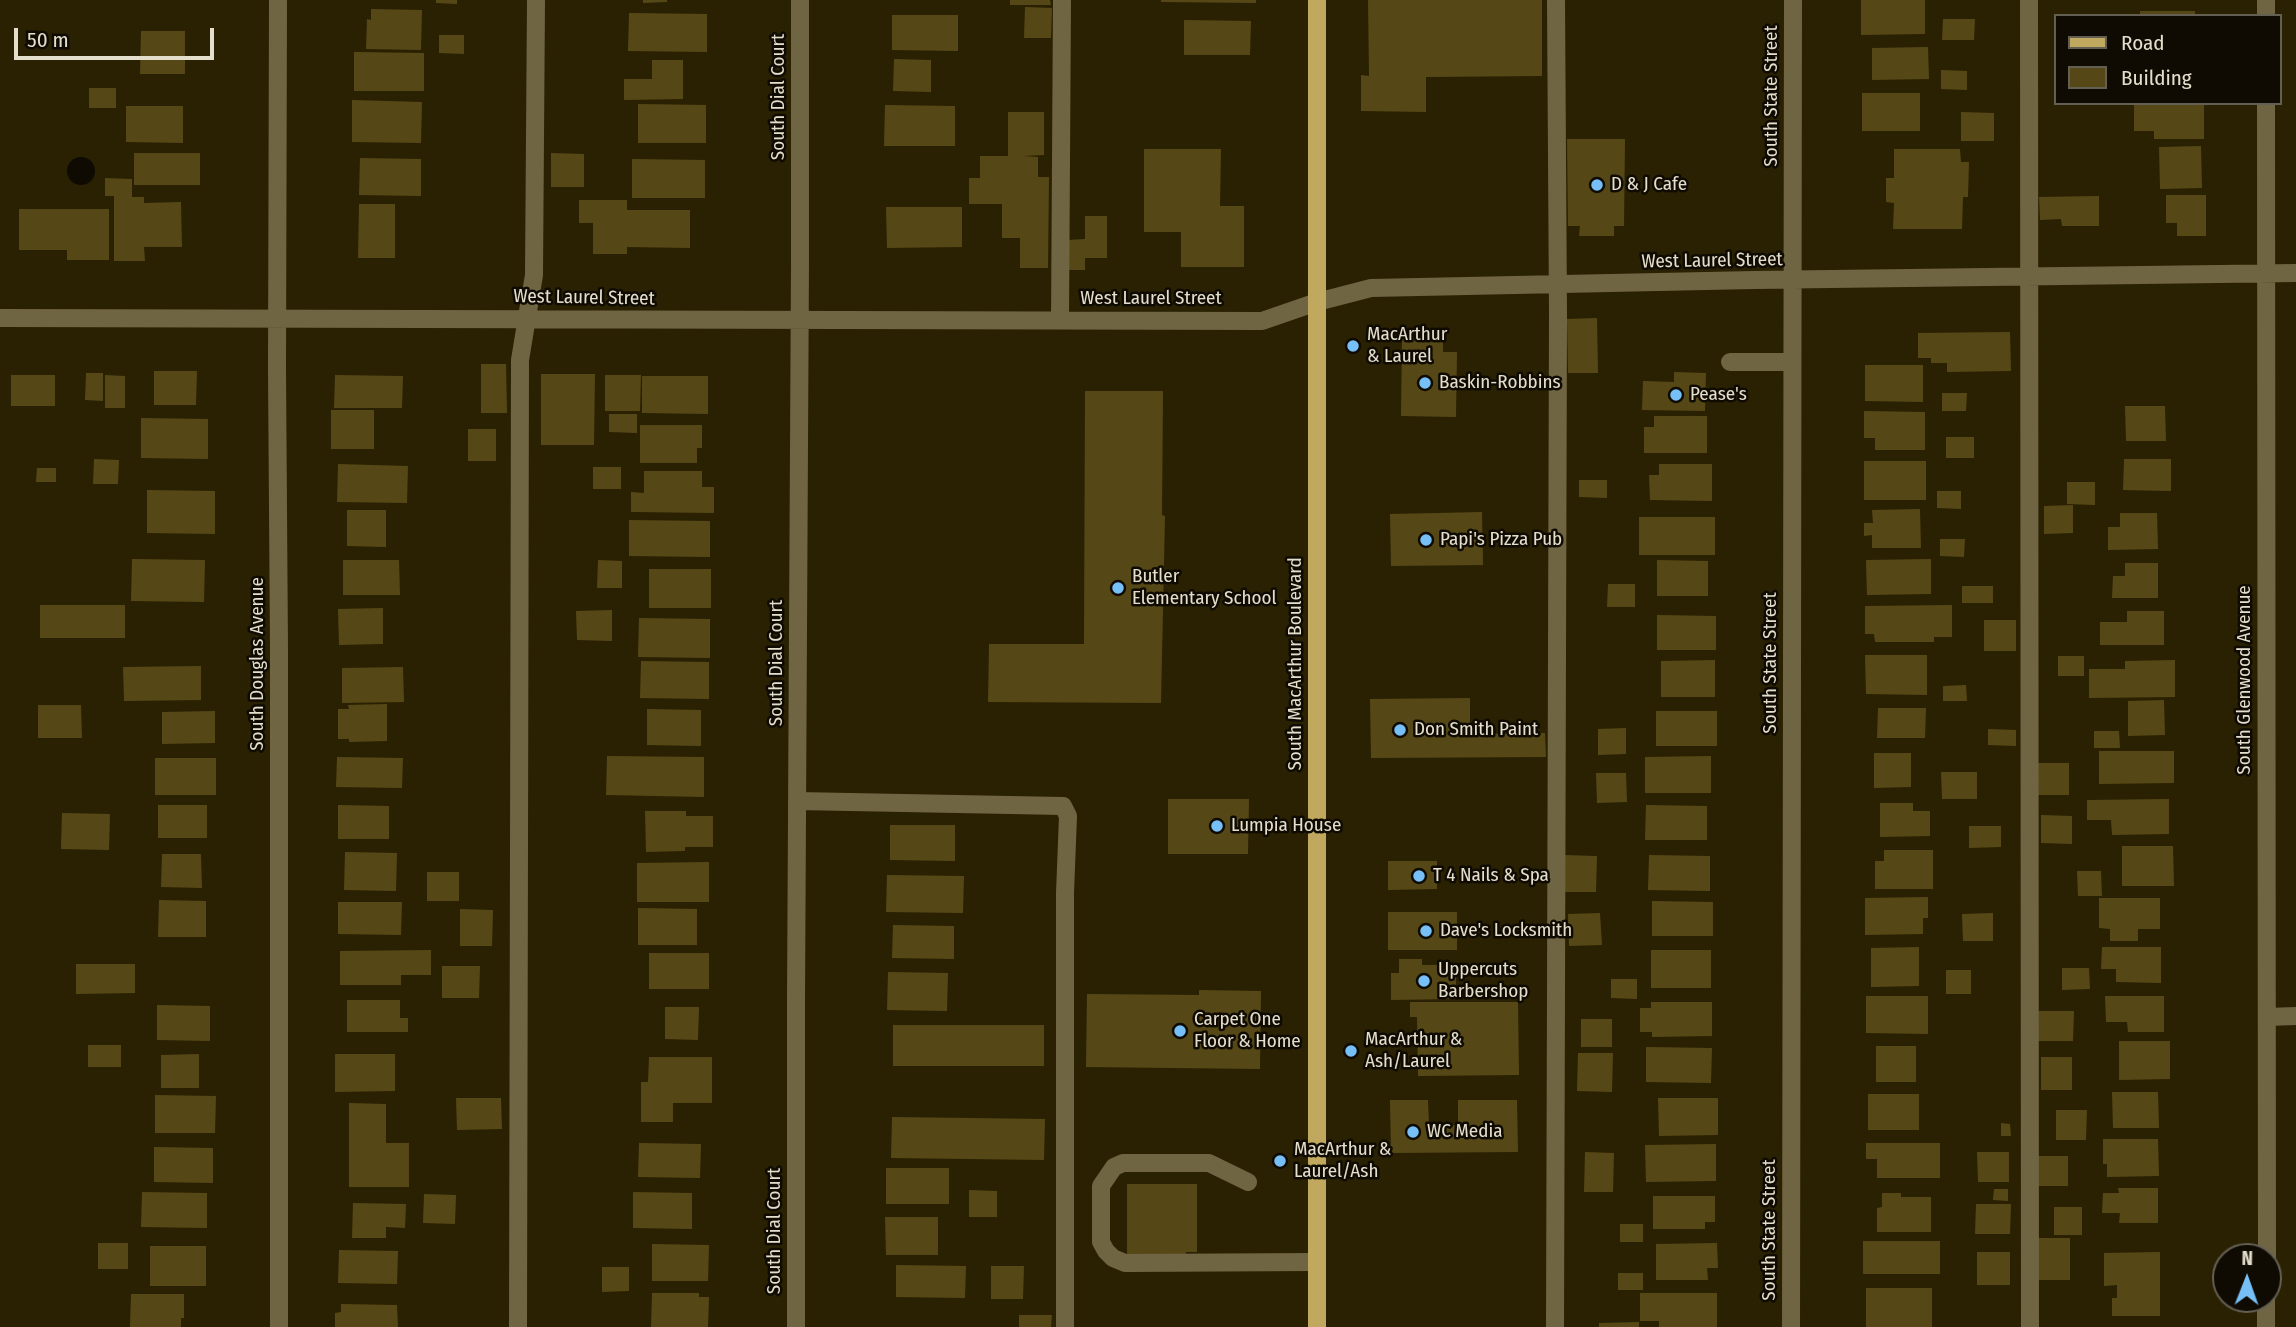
<!DOCTYPE html>
<html>
<head>
<meta charset="utf-8">
<style>
  body { margin:0 }
  #map { position:relative; width:2296px; height:1327px; overflow:hidden; background:#2a2102; font-family:"Fira Sans Condensed",sans-serif }
  canvas { display:block }
  .legend { position:absolute; left:2054px; top:14px; width:228px; height:91px; box-sizing:border-box; background:#0f0b02; border:2px solid #645f53; margin:0; padding:9px 12px; list-style:none; font-size:21px; color:#e4decc }
  .legend li { display:flex; align-items:center; gap:14px; height:35px }
  .legend b { width:35px; border:2px solid #645f53 }
  .north { position:absolute; left:2212px; top:1243px; width:70px; height:70px; box-sizing:border-box; background:#0f0b02; border:2px solid #645f53; border-radius:50%; rotate:1deg; font-size:19px; font-weight:700; line-height:28px; text-align:center; color:#e4decc }
  .north::after { content:''; display:block; margin:auto; width:24px; height:32px; background:#77bff7; clip-path:polygon(50% 0,100% 100%,50% 72%,0 100%) }
  .scale { position:absolute; left:14px; top:28px; width:200px; height:32px; box-sizing:border-box; border:4px solid #e4decc; border-top:0; padding-left:9px; font-size:21px; line-height:24px; white-space:nowrap; color:#e4decc; -webkit-text-stroke:5px #0f0b02; paint-order:stroke }
</style>
</head>
<body>
<div id="map">
<canvas width="2296" height="1327"></canvas>
<ul class="legend">
<li><b style="height:9px;background:#c0a95e"></b>Road</li>
<li><b style="height:19px;background:#564816"></b>Building</li>
</ul>
<div class="north">N</div>
<div class="scale">50 m</div>
</div>
<script>
const g = document.querySelector('canvas').getContext('2d');
g.lineJoin = 'round';
function paint(path, color) {
  g.fillStyle = color;
  g.fill(path, 'evenodd');
}
function shape(rows) {
  const path = new Path2D();
  for (const r of rows) {
    if (r.length === 3) {
      path.moveTo(r[0] + r[2], r[1]);
      path.arc(r[0], r[1], r[2], 0, 2 * Math.PI);
      continue;
    }
    path.moveTo(r[0], r[1]);
    for (let i = 2; i < r.length; i += 2) path.lineTo(r[i], r[i + 1]);
  }
  return path;
}
function stroke(path, color, width, dash) {
  g.strokeStyle = color;
  g.lineWidth = width;
  g.lineCap = dash ? 'butt' : 'round';
  g.setLineDash(dash || []);
  g.stroke(path);
}
function label(font, color, halo, rows, align = 'center') {
  g.font = font + ' "Fira Sans Condensed",sans-serif';
  g.lineWidth = 5;
  g.setLineDash([]);
  g.textBaseline = 'middle';
  g.strokeStyle = halo;
  g.fillStyle = color;
  for (const [text, x, y, turn = 0] of rows) {
    g.save();
    g.translate(x, y);
    g.rotate((+turn || 0) * Math.PI / 180);
    g.textAlign = isNaN(turn) ? turn : align;
    if (halo) g.strokeText(text, 0, 0);
    g.fillText(text, 0, 0);
    g.restore();
  }
}
paint(shape([
  [81,171,14]
]), '#0f0b02');
paint(shape([
  [436,0,457,0,457,4,436,3],
  [643,0,667,0,667,2,643,3],
  [1010,0,1050,0,1051,5,1010,5],
  [1161,0,1256,0,1256,3,1161,2],
  [1368,0,1542,0,1542,76,1426,77,1426,112,1361,111,1361,75,1369,76],
  [1861,0,1925,0,1925,34,1861,35],
  [1025,7,1052,8,1051,38,1024,38],
  [371,9,422,10,421,50,366,49,367,19,371,20],
  [2140,11,2195,11,2195,16,2140,16],
  [629,13,707,14,707,52,628,51],
  [892,15,958,15,958,51,892,50],
  [1943,19,1975,19,1974,40,1942,40],
  [1184,20,1251,21,1250,55,1184,55],
  [141,31,185,31,185,74,140,74],
  [439,35,464,35,464,54,439,53],
  [1928,47,1929,79,1872,80,1872,48],
  [354,52,424,53,424,91,354,91],
  [894,59,931,60,931,92,893,91],
  [652,60,683,60,683,99,624,100,624,79,652,79],
  [1941,70,1967,71,1967,90,1941,89],
  [89,88,116,88,116,108,89,108],
  [1862,93,1920,93,1920,131,1862,131],
  [352,100,422,102,421,143,352,142],
  [2134,103,2204,103,2204,139,2154,139,2154,131,2134,131],
  [638,104,706,105,706,143,638,143],
  [885,105,955,106,955,146,884,146],
  [126,106,183,106,183,143,126,142],
  [1008,112,1044,112,1044,155,1023,156,1038,157,1038,177,1049,177,1048,268,1020,268,1020,238,1002,238,1002,204,969,204,969,178,980,178,980,156,1008,156],
  [1961,112,1994,113,1994,141,1961,141],
  [1567,139,1625,139,1624,226,1614,226,1614,236,1579,236,1580,226,1568,226],
  [2201,146,2202,188,2160,189,2159,147],
  [1144,149,1221,149,1220,206,1244,206,1244,267,1181,267,1181,232,1144,232],
  [1894,149,1960,149,1961,162,1969,162,1968,197,1963,197,1962,229,1893,229,1894,203,1886,202,1886,178,1894,178],
  [134,153,200,153,200,185,134,185],
  [551,153,584,154,584,187,551,187],
  [360,158,421,159,421,196,359,195],
  [632,159,705,160,705,198,632,198],
  [105,178,132,179,132,197,144,197,144,203,181,202,182,247,144,247,145,261,114,261,114,196,105,196],
  [2166,195,2206,195,2206,236,2177,236,2177,223,2166,223],
  [2099,196,2099,226,2062,226,2061,219,2040,220,2039,197],
  [579,200,627,200,627,210,690,210,690,248,627,247,627,254,593,254,593,223,579,223],
  [359,204,395,204,395,258,358,258],
  [886,207,962,207,962,247,887,248],
  [19,209,109,209,109,260,67,260,67,250,19,250],
  [1085,216,1107,216,1107,258,1085,258,1085,270,1068,270,1068,240,1085,239],
  [1597,318,1598,373,1568,373,1567,319],
  [2010,332,2011,371,1947,372,1947,363,1931,363,1931,358,1918,358,1918,333],
  [1402,337,1443,337,1443,352,1457,352,1456,417,1401,416],
  [481,364,506,364,507,413,481,413],
  [1865,365,1923,365,1923,402,1865,401],
  [154,371,197,371,196,405,154,405],
  [1674,372,1706,373,1705,411,1642,410,1643,381,1674,382],
  [86,373,103,373,103,401,85,400],
  [541,374,595,374,594,445,541,445],
  [11,375,55,375,55,406,11,406],
  [105,375,125,376,125,408,105,408],
  [335,375,403,376,402,408,334,408],
  [605,375,641,375,640,411,605,411],
  [642,376,708,376,708,414,642,413],
  [1085,391,1163,391,1162,515,1165,516,1161,703,988,702,989,644,1084,644],
  [1942,393,1967,393,1966,411,1942,411],
  [2125,406,2165,406,2166,441,2126,441],
  [331,410,374,410,374,449,331,449],
  [1864,411,1925,412,1925,450,1875,450,1875,438,1864,438],
  [609,414,637,414,637,433,609,432],
  [1654,416,1707,416,1707,453,1644,453,1644,427,1654,427],
  [141,418,208,419,208,459,141,458],
  [640,425,702,425,702,448,697,448,697,463,640,463],
  [468,429,496,429,496,461,468,461],
  [1946,437,1974,437,1974,458,1946,458],
  [94,459,119,460,118,484,93,484],
  [2124,459,2171,459,2171,491,2123,490],
  [1864,461,1926,461,1926,500,1864,500],
  [338,464,408,466,407,503,337,502],
  [1659,464,1712,464,1712,501,1650,500,1649,475,1659,475],
  [593,467,621,467,621,489,593,489],
  [37,468,56,468,56,482,36,482],
  [644,471,702,471,702,487,714,487,714,513,631,512,631,492,644,493],
  [1579,480,1607,480,1607,498,1579,497],
  [2067,482,2095,482,2095,505,2067,504],
  [147,490,215,491,215,534,147,533],
  [1937,491,1961,491,1961,509,1937,508],
  [2073,505,2073,533,2044,534,2044,506],
  [1920,509,1921,548,1872,548,1872,535,1864,536,1864,523,1873,523,1872,510],
  [347,510,386,510,386,547,347,546],
  [1482,512,1483,565,1391,566,1390,514],
  [2120,513,2157,513,2158,549,2108,550,2108,527,2120,527],
  [1639,517,1715,517,1715,555,1639,555],
  [629,520,710,521,710,557,629,556],
  [1940,539,1965,539,1964,557,1940,556],
  [132,559,205,560,204,602,131,601],
  [1931,559,1931,594,1867,595,1866,560],
  [343,560,399,560,400,595,343,595],
  [598,560,622,561,622,588,597,588],
  [1657,560,1708,561,1708,596,1657,596],
  [2125,563,2158,563,2158,598,2112,598,2113,576,2125,576],
  [649,569,711,569,711,608,649,608],
  [1608,584,1635,584,1635,607,1607,607],
  [1962,586,1993,586,1993,603,1962,603],
  [40,605,125,605,125,638,40,638],
  [1952,605,1952,637,1934,637,1934,642,1875,642,1874,634,1865,634,1865,606],
  [383,608,383,644,339,645,338,609],
  [612,610,612,641,577,640,576,611],
  [2127,611,2164,611,2164,645,2100,645,2100,622,2127,622],
  [1657,615,1716,616,1716,650,1657,650],
  [639,618,710,619,710,658,638,657],
  [1984,620,2016,620,2016,651,1984,651],
  [1865,655,1927,655,1927,695,1866,694],
  [2058,656,2084,656,2084,676,2058,676],
  [1715,660,1715,697,1661,697,1661,661],
  [2175,660,2175,697,2089,698,2089,669,2125,669,2125,661],
  [641,661,709,662,709,699,640,698],
  [201,666,201,700,124,701,123,667],
  [403,667,404,702,342,703,342,668],
  [1966,685,1967,701,1943,701,1943,686],
  [1470,698,1470,734,1545,733,1546,757,1371,758,1370,699],
  [2164,700,2165,735,2128,736,2128,701],
  [387,704,387,741,349,742,349,739,338,739,338,709,349,709,348,705],
  [38,705,81,705,82,738,38,738],
  [1878,708,1926,708,1925,738,1877,738],
  [647,709,701,710,701,746,647,745],
  [215,711,215,743,162,744,162,712],
  [1656,711,1717,711,1717,746,1656,746],
  [1626,728,1626,754,1598,755,1598,729],
  [1988,729,2016,730,2016,746,1988,745],
  [2094,731,2119,731,2120,748,2094,748],
  [2099,751,2174,751,2174,783,2099,784],
  [1874,753,1911,753,1911,787,1874,788],
  [607,756,704,757,704,797,606,795],
  [1711,756,1711,793,1645,793,1645,757],
  [337,757,403,758,402,788,336,787],
  [155,758,216,758,216,795,155,795],
  [2037,763,2069,763,2069,795,2037,795],
  [1941,772,1977,772,1977,799,1942,799],
  [1596,773,1626,773,1627,802,1597,803],
  [1168,799,1249,799,1248,854,1168,854],
  [2169,799,2169,834,2112,835,2111,820,2087,820,2087,800],
  [1880,803,1913,803,1913,811,1930,811,1930,836,1880,837],
  [158,805,207,805,207,838,158,838],
  [338,805,389,806,389,839,338,839],
  [1646,805,1707,806,1707,840,1645,840],
  [645,811,686,811,686,816,713,816,713,847,685,847,685,851,646,852],
  [62,813,110,814,109,850,61,849],
  [2041,815,2072,816,2072,844,2041,843],
  [890,825,955,825,955,861,890,860],
  [1969,826,2001,826,2001,847,1969,848],
  [2122,846,2173,846,2174,886,2122,886],
  [1884,850,1933,850,1933,889,1875,889,1875,861,1884,861],
  [345,852,397,853,396,891,344,890],
  [162,854,201,854,202,888,161,887],
  [1563,855,1597,856,1596,892,1563,892],
  [1649,855,1710,856,1710,891,1648,890],
  [1388,861,1437,861,1437,889,1388,890],
  [709,862,709,902,637,902,637,863],
  [2077,871,2101,871,2102,896,2078,896],
  [427,872,459,872,459,901,427,901],
  [887,875,964,876,963,913,886,912],
  [1928,897,1928,918,1923,918,1923,934,1865,935,1865,898],
  [2099,898,2160,898,2160,929,2138,929,2138,941,2110,941,2110,929,2099,928],
  [159,900,206,901,206,937,158,937],
  [1652,901,1713,902,1713,936,1652,936],
  [338,902,402,902,401,935,338,934],
  [638,908,697,909,697,945,638,945],
  [460,909,493,910,492,946,460,946],
  [1388,912,1457,912,1457,950,1388,950],
  [1600,913,1602,945,1569,946,1568,914],
  [1993,913,1993,941,1963,941,1962,914],
  [893,925,954,926,954,959,892,958],
  [1919,947,1919,986,1871,987,1871,948],
  [2102,947,2161,947,2161,983,2116,982,2116,969,2101,969],
  [431,950,431,975,401,975,401,985,340,985,340,951],
  [1651,950,1711,950,1711,988,1651,988],
  [649,953,709,953,709,989,649,989],
  [1399,959,1422,959,1422,965,1456,965,1456,999,1391,1000,1391,973,1399,973],
  [76,964,135,964,135,993,76,994],
  [442,966,480,966,479,998,442,998],
  [2062,968,2089,968,2090,989,2062,990],
  [1946,970,1971,970,1971,994,1946,994],
  [888,972,948,973,947,1011,887,1010],
  [1611,979,1637,979,1637,999,1611,998],
  [1199,990,1261,991,1260,1069,1086,1067,1087,994,1199,995],
  [1866,996,1928,996,1928,1034,1866,1033],
  [2105,996,2164,996,2164,1032,2128,1032,2127,1022,2106,1022],
  [347,1000,400,1000,400,1018,408,1018,408,1032,347,1032],
  [1410,1002,1518,1002,1519,1075,1418,1076,1417,1017,1410,1017],
  [1651,1002,1712,1002,1712,1036,1652,1037,1652,1032,1640,1032,1640,1008,1651,1008],
  [157,1005,210,1006,210,1041,157,1040],
  [665,1007,699,1007,698,1040,665,1039],
  [2038,1011,2074,1011,2073,1041,2038,1041],
  [1581,1019,1612,1019,1612,1047,1581,1047],
  [893,1025,1044,1025,1044,1066,893,1066],
  [2119,1041,2170,1041,2170,1079,2119,1080],
  [88,1045,121,1045,121,1067,88,1067],
  [1876,1046,1916,1046,1916,1082,1876,1082],
  [1646,1047,1712,1048,1711,1083,1646,1082],
  [1578,1053,1613,1053,1612,1092,1577,1091],
  [199,1054,199,1088,161,1088,161,1055],
  [335,1054,395,1054,395,1091,335,1092],
  [649,1057,712,1057,712,1103,673,1103,673,1122,641,1122,641,1082,648,1082],
  [2041,1057,2072,1057,2072,1090,2041,1090],
  [2112,1092,2158,1092,2159,1128,2113,1128],
  [1868,1094,1919,1094,1919,1130,1868,1130],
  [155,1095,216,1096,215,1133,155,1133],
  [456,1098,501,1098,502,1129,457,1130],
  [1658,1098,1718,1098,1718,1135,1659,1136],
  [1390,1100,1428,1100,1429,1126,1458,1125,1458,1100,1517,1100,1518,1152,1391,1153],
  [349,1103,386,1104,386,1143,409,1143,409,1187,349,1187],
  [2056,1110,2087,1110,2086,1140,2056,1140],
  [892,1117,1045,1119,1044,1160,891,1158],
  [2001,1123,2010,1124,2011,1136,2001,1136],
  [2103,1139,2158,1139,2159,1176,2107,1177,2107,1164,2103,1164],
  [639,1143,701,1144,700,1178,638,1177],
  [1866,1143,1940,1143,1940,1178,1877,1178,1877,1159,1866,1159],
  [1716,1144,1716,1181,1646,1182,1645,1145],
  [154,1147,213,1148,213,1183,154,1182],
  [1585,1152,1614,1153,1613,1192,1584,1192],
  [1977,1152,2009,1152,2009,1182,1978,1182],
  [2038,1156,2068,1156,2068,1186,2038,1186],
  [886,1168,949,1168,949,1204,886,1204],
  [1127,1184,1197,1184,1197,1252,1186,1252,1186,1260,1127,1260],
  [2118,1188,2158,1188,2158,1223,2119,1223,2120,1213,2102,1213,2103,1193,2119,1193],
  [1994,1189,2008,1189,2008,1201,1993,1200],
  [969,1190,997,1191,997,1217,969,1217],
  [142,1192,207,1193,207,1228,141,1227],
  [633,1192,692,1193,692,1229,633,1228],
  [1882,1193,1901,1193,1901,1197,1931,1197,1931,1232,1877,1232,1877,1208,1882,1207],
  [424,1194,456,1195,455,1224,423,1223],
  [1653,1196,1715,1196,1715,1222,1705,1222,1705,1229,1653,1229],
  [353,1203,406,1204,405,1228,386,1227,386,1238,352,1238],
  [1976,1204,2011,1204,2010,1234,1975,1234],
  [2054,1207,2082,1207,2082,1235,2054,1235],
  [885,1217,938,1217,938,1255,886,1255],
  [1620,1224,1643,1224,1643,1242,1620,1242],
  [2037,1238,2070,1238,2070,1280,2037,1280],
  [1863,1241,1940,1241,1940,1274,1863,1274],
  [98,1243,128,1243,128,1269,98,1269],
  [1717,1243,1718,1268,1707,1268,1708,1280,1656,1280,1656,1244],
  [652,1244,709,1245,708,1281,652,1281],
  [150,1246,206,1246,206,1286,150,1286],
  [339,1250,398,1251,397,1284,338,1283],
  [1977,1252,2010,1252,2010,1285,1977,1285],
  [2160,1252,2160,1316,2112,1316,2112,1298,2117,1298,2117,1285,2104,1286,2104,1253],
  [896,1265,966,1266,965,1298,896,1297],
  [991,1266,1024,1266,1023,1299,991,1299],
  [602,1267,629,1267,629,1291,602,1292],
  [1618,1273,1643,1273,1643,1290,1618,1290],
  [1866,1288,1932,1288,1932,1327,1866,1327],
  [652,1293,699,1293,699,1297,709,1297,708,1327,651,1327],
  [1640,1293,1717,1293,1717,1327,1659,1327,1659,1321,1640,1321],
  [131,1294,184,1294,184,1318,181,1318,181,1327,130,1327],
  [341,1304,397,1305,398,1327,335,1327,335,1313,341,1312],
  [1019,1315,1052,1315,1051,1327,1019,1327],
  [1639,1322,1639,1327,1599,1327,1599,1323]
]), '#564816');
stroke(shape([
  [278,0,277,370,279,648,279,1327],
  [2029,0,2030,1327],
  [2266,0,2266,16],
  [2266,103,2267,1257],
  [0,318,1262,321,1317,302,1371,288,1754,280,2296,273],
  [1060,320,1062,0],
  [1730,362,1792,362],
  [797,801,1063,806,1068,816,1065,893,1065,1327],
  [2267,1017,2296,1016],
  [1248,1182,1209,1163,1123,1163,1114,1167,1101,1186,1101,1242,1106,1251,1113,1258,1125,1263,1317,1262],
  [518,1327,520,360,534,275,536,0],
  [796,1327,796,999,800,262,800,0],
  [1555,1327,1558,315,1556,0],
  [1791,1327,1793,0],
  [2266,1327,2266,1299]
]), '#706543', 18);
stroke(shape([
  [1317,0,1317,1327]
]), '#c0a95e', 18);
for (const [x, y, r, color] of [
  [1597,185,7,"#77bff7"],
  [1353,346,7,"#77bff7"],
  [1425,383,7,"#77bff7"],
  [1676,395,7,"#77bff7"],
  [1426,540,7,"#77bff7"],
  [1118,588,7,"#77bff7"],
  [1400,730,7,"#77bff7"],
  [1217,826,7,"#77bff7"],
  [1419,876,7,"#77bff7"],
  [1426,931,7,"#77bff7"],
  [1424,981,7,"#77bff7"],
  [1180,1031,7,"#77bff7"],
  [1351,1051,7,"#77bff7"],
  [1413,1132,7,"#77bff7"],
  [1280,1161,7,"#77bff7"]
]) {
  const dot = new Path2D();
  dot.arc(x, y, r, 0, 2 * Math.PI);
  g.fillStyle = color;
  g.fill(dot);
  stroke(dot, '#0f0b02', 2.5);
}
label('19px', '#e4decc', '#0f0b02', [
  ["South State Street",1772,96,-90],
  ["South Dial Court",779,97,-90],
  ["West Laurel Street",1712,261,-1],
  ["West Laurel Street",584,298,1],
  ["West Laurel Street",1151,299],
  ["South Dial Court",777,663,-90],
  ["South State Street",1771,663,-90],
  ["South Douglas Avenue",258,664,-90],
  ["South MacArthur Boulevard",1296,664,-90],
  ["South Glenwood Avenue",2245,680,-90],
  ["South State Street",1770,1230,-90],
  ["South Dial Court",775,1231,-90]
]);
label('19px', '#e4decc', '#0f0b02', [
  ["D & J Cafe",1611,185],
  ["MacArthur",1367,335],
  ["& Laurel",1367,357],
  ["Baskin-Robbins",1439,383],
  ["Pease's",1690,395],
  ["Papi's Pizza Pub",1440,540],
  ["Butler",1132,577],
  ["Elementary School",1132,599],
  ["Don Smith Paint",1414,730],
  ["Lumpia House",1231,826],
  ["T 4 Nails & Spa",1433,876],
  ["Dave's Locksmith",1440,931],
  ["Uppercuts",1438,970],
  ["Barbershop",1438,992],
  ["Carpet One",1194,1020],
  ["Floor & Home",1194,1042],
  ["MacArthur &",1365,1040],
  ["Ash/Laurel",1365,1062],
  ["WC Media",1427,1132],
  ["MacArthur &",1294,1150],
  ["Laurel/Ash",1294,1172]
], 'left');
</script>
</body>
</html>
